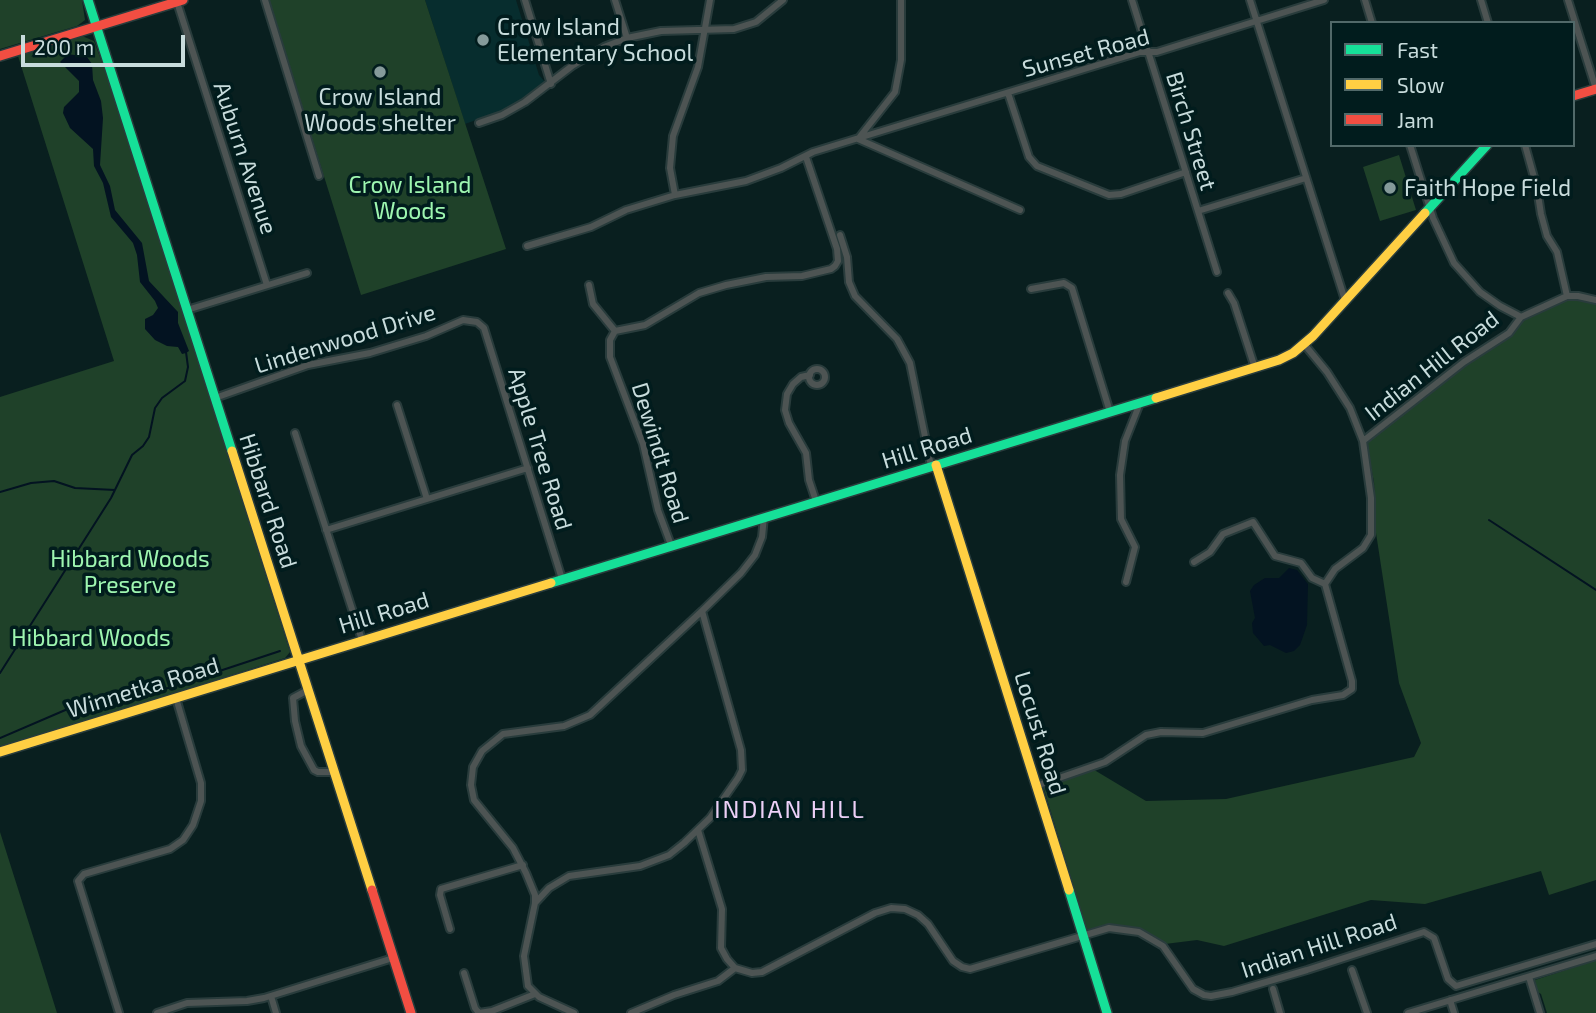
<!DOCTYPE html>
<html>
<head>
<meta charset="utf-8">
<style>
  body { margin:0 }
  #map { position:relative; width:1596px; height:1013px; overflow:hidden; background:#091f1f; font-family:"Exo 2",sans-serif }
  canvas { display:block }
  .legend { position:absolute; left:1330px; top:21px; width:245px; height:126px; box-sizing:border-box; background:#011c1d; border:2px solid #516969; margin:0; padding:9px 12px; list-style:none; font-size:21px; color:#c8dcdc }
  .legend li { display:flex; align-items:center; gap:14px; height:35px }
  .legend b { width:35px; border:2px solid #516969 }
  .scale { position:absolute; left:21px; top:35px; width:164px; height:32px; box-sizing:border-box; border:4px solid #c8dcdc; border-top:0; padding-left:9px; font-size:21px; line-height:24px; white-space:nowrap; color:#c8dcdc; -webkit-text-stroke:5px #011c1d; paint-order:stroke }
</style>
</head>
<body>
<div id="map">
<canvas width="1596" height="1013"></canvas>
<ul class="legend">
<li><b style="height:9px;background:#16e098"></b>Fast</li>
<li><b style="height:9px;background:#ffcf43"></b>Slow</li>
<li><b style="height:9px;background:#f24e42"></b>Jam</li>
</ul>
<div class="scale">200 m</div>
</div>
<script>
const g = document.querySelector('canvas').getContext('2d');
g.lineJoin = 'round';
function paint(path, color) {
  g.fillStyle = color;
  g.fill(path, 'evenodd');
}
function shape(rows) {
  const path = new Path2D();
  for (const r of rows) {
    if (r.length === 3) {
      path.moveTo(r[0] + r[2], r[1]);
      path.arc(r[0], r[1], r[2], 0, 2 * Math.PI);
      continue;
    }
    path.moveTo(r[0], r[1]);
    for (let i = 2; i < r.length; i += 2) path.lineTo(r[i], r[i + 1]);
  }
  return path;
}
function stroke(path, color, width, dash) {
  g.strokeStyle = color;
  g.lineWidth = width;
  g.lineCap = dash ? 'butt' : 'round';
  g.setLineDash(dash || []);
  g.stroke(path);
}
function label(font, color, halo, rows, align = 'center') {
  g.font = font + ' "Exo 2",sans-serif';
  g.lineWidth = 7;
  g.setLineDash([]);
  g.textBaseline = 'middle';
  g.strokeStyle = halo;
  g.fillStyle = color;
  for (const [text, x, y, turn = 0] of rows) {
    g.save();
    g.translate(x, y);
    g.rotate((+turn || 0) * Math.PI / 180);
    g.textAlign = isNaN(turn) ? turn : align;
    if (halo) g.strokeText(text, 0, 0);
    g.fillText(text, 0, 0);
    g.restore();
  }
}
paint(shape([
  [425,0,516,0,539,75,546,83,512,107,465,124]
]), '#072d2e');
paint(shape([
  [0,0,82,0,85,20,77,26,0,49],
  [269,0,425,0,506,249,361,295],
  [82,36,94,41,114,95,290,652,285,658,0,749,0,397,114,361,18,56],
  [1399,155,1416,210,1380,221,1363,167],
  [1580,298,1596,303,1596,880,1549,895,1541,871,1425,904,1371,900,1224,946,1197,940,1165,944,1147,933,1128,927,1108,926,1087,931,1043,786,1091,768,1146,801,1226,799,1414,757,1421,743,1399,683,1376,533,1374,482,1366,442,1522,319,1562,301],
  [0,832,38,952,57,1013,0,1013],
  [1596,960,1596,1013,1547,1013,1541,994,1536,991,1535,980]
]), '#1f4129');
paint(shape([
  [68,54,87,57,92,64,93,80,101,101,103,118,100,165,110,186,115,210,142,243,149,281,178,312,178,323,189,351,186,353,182,354,178,347,167,346,155,340,145,329,145,319,153,315,158,308,155,301,140,282,137,255,133,243,111,217,103,183,94,166,93,149,70,128,63,113,64,107,79,92,79,81,60,62],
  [1289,568,1297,570,1308,584,1307,625,1300,645,1294,651,1286,653,1270,645,1264,646,1253,633,1252,623,1255,618,1250,591,1254,585,1265,578,1279,578]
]), '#031321');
stroke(shape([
  [0,492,31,483,54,481,75,488,115,490],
  [1489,520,1596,590],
  [0,673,111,498,132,455,143,446,149,437,155,408,162,398,185,381,188,367,186,352],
  [0,738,70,708,168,688,280,651]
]), '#031321', 2);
const street = shape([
  [265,0,319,176],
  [525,0,551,84],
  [615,0,627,38],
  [901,0,901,60,895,92,858,139,1020,210],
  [1132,0,1217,272],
  [1250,0,1345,300],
  [1365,0,1372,23],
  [1481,0,1488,23],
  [1568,0,1596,89],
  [177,2,267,285],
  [1008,93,1029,157,1037,166,1109,195,1121,194,1186,172],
  [479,123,502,115,525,102,572,66,604,47,627,38,661,31,734,29,756,22,783,0],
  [1410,145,1433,218,1454,263,1480,292,1500,306,1521,317],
  [1525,145,1537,188,1541,214,1547,236,1557,252,1567,296],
  [675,195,670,168,673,136,698,67,710,0],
  [1198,211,1306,178],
  [840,235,847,257,849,282,855,296,897,339,910,363,931,466],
  [527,246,591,227,626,210,675,195,746,181,781,168,813,152,1140,52,1157,52,1324,0],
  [589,285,593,304,615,331,610,340,610,357,643,444,658,510,671,545],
  [1031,289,1064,283,1072,288,1110,412],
  [1228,293,1234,303,1255,368],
  [187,310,307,273],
  [615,331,645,325,699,293,726,285,766,277,802,276,831,269,835,266,838,261,837,249,806,157],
  [817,377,8],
  [810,375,801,377,793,384,787,394,785,410,789,423,806,453,809,480,816,501],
  [215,398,308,365,370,353,426,336,463,320,477,322,484,328,562,579],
  [397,405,427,499],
  [295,433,362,640],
  [1363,441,1464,362,1509,333,1521,317,1567,296,1578,296,1596,300],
  [326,530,528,468],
  [1194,562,1210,552,1223,534,1253,522,1275,556,1301,563,1312,578,1325,584],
  [1126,582,1135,547,1121,519,1120,475,1125,441,1140,403],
  [308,690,293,698,295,721,301,746,314,770,318,772,334,772],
  [1036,786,1105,762,1146,735,1161,732,1203,733,1312,700,1343,695,1352,689,1352,681,1325,584,1335,569,1363,548,1371,535,1371,498,1363,441,1350,408,1327,372,1304,344],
  [698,830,722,909,721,948,727,959,735,968],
  [535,903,549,888,569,876,640,866,669,855,684,843,710,818,738,778,742,770,741,750,702,611,741,573,755,555,762,537,764,517],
  [450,929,440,895,441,889,523,865],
  [1352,970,1367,1013],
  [464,973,475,1008,479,1013,492,1011,535,994],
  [1529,977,1540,1013],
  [1273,989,1280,1013],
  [271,996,276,1013],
  [1450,1000,1454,1013],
  [119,1013,78,881,84,874,170,849,183,840,193,825,201,801,201,783,176,698],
  [157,1013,187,1003,247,1001,264,998,393,958],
  [574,1013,539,997,528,986,524,956,535,903,535,895,526,873,513,848,474,800,471,785,473,767,482,751,503,734,564,726,590,715,702,611],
  [631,1013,674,995,718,981,735,968,752,973,762,972,875,913,891,908,905,909,918,915,928,924,953,961,962,967,970,969,1109,928,1139,932,1163,946,1193,989,1204,995,1211,996,1232,992,1307,970,1424,932,1434,938,1448,979,1456,986,1596,944],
  [1408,1013,1596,956]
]);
const fast = shape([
  [88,0,232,451],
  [1425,213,1487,145],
  [551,583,1156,398],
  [1069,890,1107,1013]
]);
const slow = shape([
  [1156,398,1279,360,1293,353,1313,336,1425,213],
  [232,451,372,890],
  [936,465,1069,890],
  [0,752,551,583]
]);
const jam = shape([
  [0,56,183,0],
  [1573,96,1596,89],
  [372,890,411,1013]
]);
stroke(street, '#293c3c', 10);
stroke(fast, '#293c3c', 12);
stroke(slow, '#293c3c', 12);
stroke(jam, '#293c3c', 12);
stroke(street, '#4d5453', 6);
stroke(fast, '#16e098', 9);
stroke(slow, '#ffcf43', 9);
stroke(jam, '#f24e42', 9);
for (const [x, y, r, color] of [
  [483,40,7,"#859a9a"],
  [380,72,7,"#859a9a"],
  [1390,188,7,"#859a9a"]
]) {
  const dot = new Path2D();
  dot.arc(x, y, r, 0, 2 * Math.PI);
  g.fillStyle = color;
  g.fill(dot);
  stroke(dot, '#011c1d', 2.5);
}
label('23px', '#c8dcdc', '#011c1d', [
  ["Crow Island",497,27],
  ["Elementary School",497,53],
  ["Crow Island",380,97,"center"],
  ["Woods shelter",380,123,"center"],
  ["Faith Hope Field",1404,188]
], 'left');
label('23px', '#c8dcdc', '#011c1d', [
  ["Sunset Road",1086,53,-15],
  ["Birch Street",1191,131,73],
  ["Auburn Avenue",245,158,72],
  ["Lindenwood Drive",345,339,-17],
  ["Indian Hill Road",1432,366,-38],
  ["Hill Road",927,448,-17],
  ["Apple Tree Road",540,449,73],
  ["Dewindt Road",660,453,73],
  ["Hibbard Road",268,501,72],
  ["Hill Road",384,613,-17],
  ["Winnetka Road",143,688,-17],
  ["Locust Road",1040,733,73],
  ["Indian Hill Road",1319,946,-18]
]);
label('23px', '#9ef6b0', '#011c1d', [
  ["Crow Island",410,185],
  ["Woods",410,211],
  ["Hibbard Woods",130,559],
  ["Preserve",130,585],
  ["Hibbard Woods",91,638]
]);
g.letterSpacing = '2px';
label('24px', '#ecd0f7', '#011c1d', [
  ["INDIAN HILL",790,810]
]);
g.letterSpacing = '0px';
</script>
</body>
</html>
